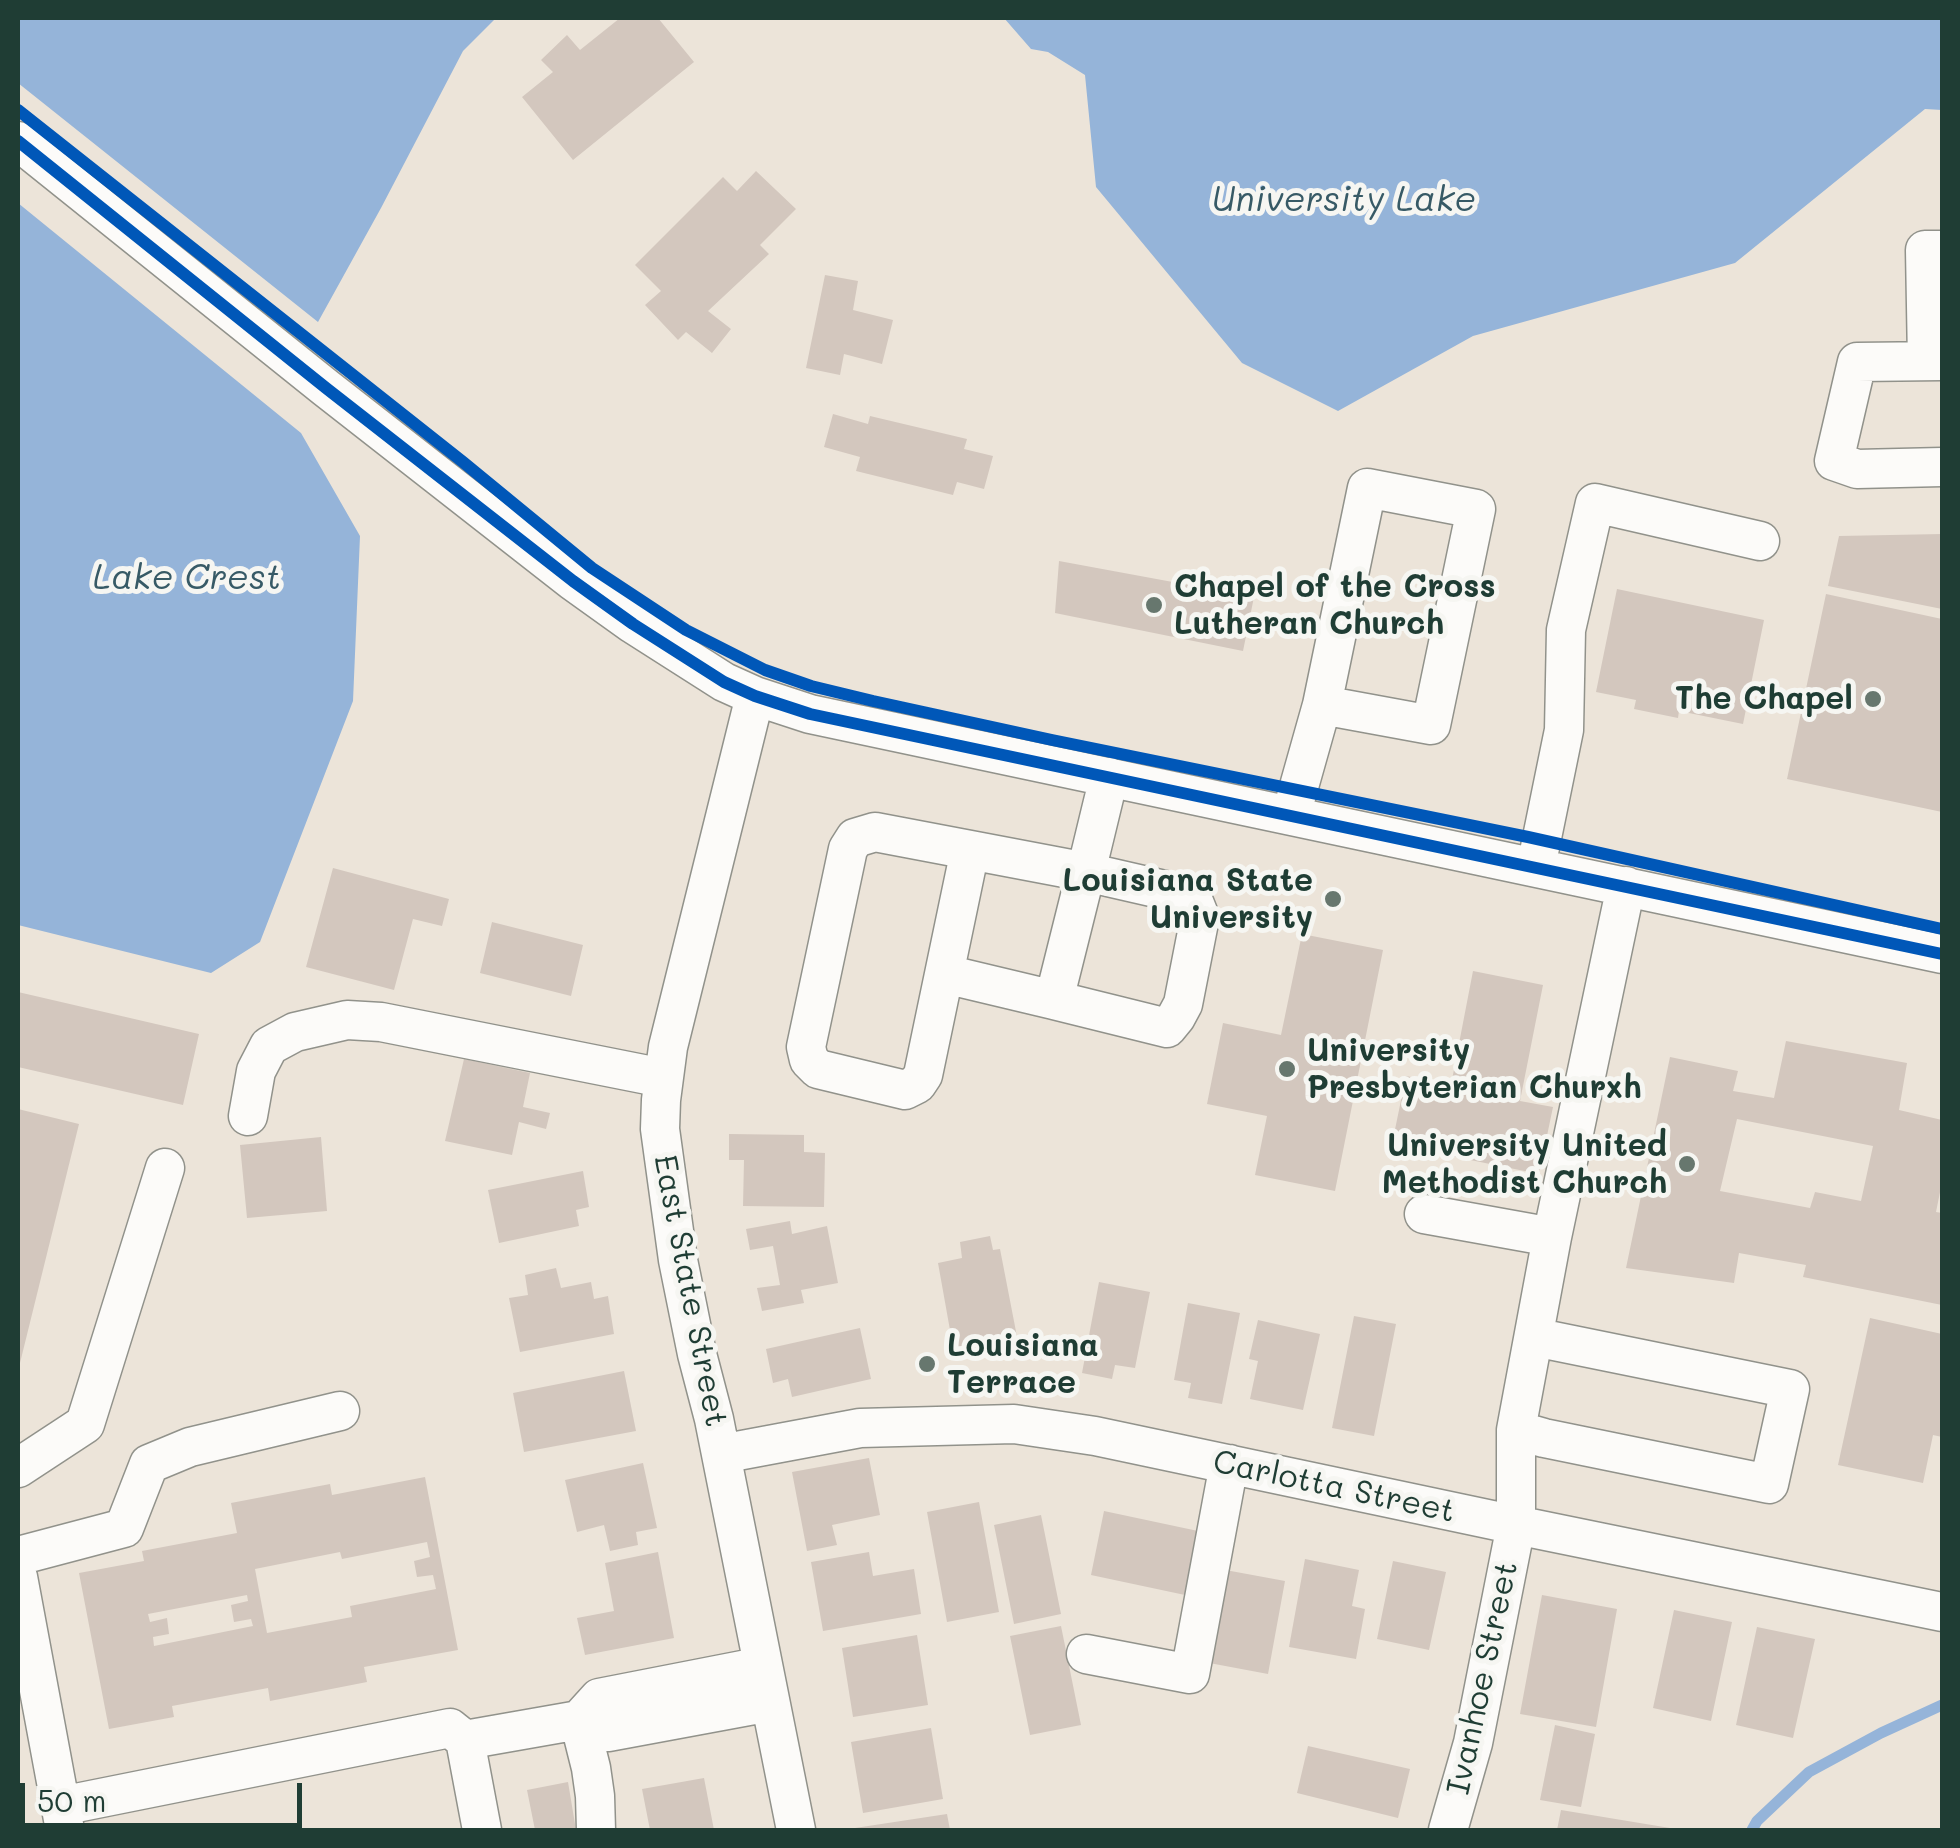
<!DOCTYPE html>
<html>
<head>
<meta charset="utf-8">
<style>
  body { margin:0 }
  #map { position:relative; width:1960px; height:1848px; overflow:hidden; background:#ece4d9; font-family:Mali,sans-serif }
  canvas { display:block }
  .frame { position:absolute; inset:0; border:20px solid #1f3d34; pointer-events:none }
  .scale { position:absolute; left:20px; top:1783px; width:282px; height:45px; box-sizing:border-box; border:5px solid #1f3d34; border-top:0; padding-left:12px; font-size:30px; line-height:35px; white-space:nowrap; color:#1f3d34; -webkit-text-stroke:8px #f6f6f2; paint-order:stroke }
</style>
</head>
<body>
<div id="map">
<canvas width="1960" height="1848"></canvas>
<div class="frame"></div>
<div class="scale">50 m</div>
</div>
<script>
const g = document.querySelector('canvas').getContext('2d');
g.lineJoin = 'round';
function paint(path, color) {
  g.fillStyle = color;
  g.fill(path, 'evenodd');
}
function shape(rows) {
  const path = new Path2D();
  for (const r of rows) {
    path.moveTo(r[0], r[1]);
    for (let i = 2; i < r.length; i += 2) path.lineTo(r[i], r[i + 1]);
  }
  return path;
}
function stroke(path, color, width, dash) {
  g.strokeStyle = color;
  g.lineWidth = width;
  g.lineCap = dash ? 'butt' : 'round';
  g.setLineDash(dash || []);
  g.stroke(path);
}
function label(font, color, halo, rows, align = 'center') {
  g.font = font + ' Mali,sans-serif';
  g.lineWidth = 10;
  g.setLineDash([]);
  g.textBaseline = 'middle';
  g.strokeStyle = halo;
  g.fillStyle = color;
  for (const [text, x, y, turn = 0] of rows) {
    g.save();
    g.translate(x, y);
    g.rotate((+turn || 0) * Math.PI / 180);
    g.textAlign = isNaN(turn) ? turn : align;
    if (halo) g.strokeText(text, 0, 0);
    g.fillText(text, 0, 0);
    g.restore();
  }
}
paint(shape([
  [18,18,496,18,463,51,381,208,318,322,18,83],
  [1004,18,1942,18,1942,110,1925,109,1735,263,1473,336,1338,411,1242,363,1096,187,1085,75,1048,52,1031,49],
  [18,203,301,433,360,536,353,701,260,942,211,973,18,925]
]), '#95b4d9');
stroke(shape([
  [1752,1830,1757,1821,1809,1772,1881,1733,1942,1705]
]), '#95b4d9', 11);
paint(shape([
  [620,18,658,18,694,62,573,160,522,97,553,72,541,60,567,35,580,50],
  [756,171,796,209,760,245,769,254,708,311,731,329,712,353,686,332,678,340,645,305,661,291,635,265,723,177,737,191],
  [825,275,858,281,853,310,893,320,882,364,844,354,840,375,806,368],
  [833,414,868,424,870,416,967,439,964,449,993,456,984,489,957,482,953,495,856,471,860,457,824,447],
  [1942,534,1942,609,1828,586,1839,536],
  [1059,561,1254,597,1243,651,1055,613],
  [1617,589,1764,620,1743,724,1679,711,1678,718,1634,709,1636,700,1596,692],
  [1826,594,1942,619,1942,812,1787,779],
  [333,868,449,899,442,926,413,919,394,990,306,967],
  [492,922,583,945,571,996,480,973],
  [1302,934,1383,950,1335,1191,1255,1175,1267,1116,1207,1104,1223,1023,1281,1035],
  [1473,971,1543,985,1520,1101,1553,1107,1539,1174,1392,1144,1406,1076,1451,1085],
  [18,992,199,1034,183,1105,18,1067],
  [1786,1041,1907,1063,1899,1110,1942,1120,1942,1182,1936,1212,1942,1213,1942,1305,1803,1277,1806,1265,1739,1253,1734,1283,1626,1268,1670,1057,1738,1071,1733,1091,1774,1098],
  [1737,1119,1873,1146,1861,1201,1815,1192,1810,1208,1720,1191],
  [464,1059,530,1073,523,1107,550,1113,546,1129,519,1122,512,1155,445,1141],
  [18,1109,79,1124,19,1367,18,1366],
  [729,1134,804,1135,804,1152,825,1153,824,1207,743,1206,744,1160,729,1160],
  [321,1137,327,1211,247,1218,240,1145],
  [583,1171,589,1207,576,1210,579,1226,499,1243,488,1190],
  [790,1221,792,1234,827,1226,838,1283,801,1290,804,1303,762,1311,757,1288,780,1285,773,1246,750,1250,746,1229],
  [990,1236,993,1250,1000,1249,1019,1347,955,1358,938,1263,962,1258,960,1242],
  [556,1268,561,1288,591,1282,594,1299,608,1296,614,1334,520,1352,509,1298,528,1295,525,1275],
  [1099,1282,1150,1292,1135,1368,1115,1365,1112,1379,1082,1373],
  [1188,1303,1240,1313,1222,1404,1188,1398,1191,1383,1174,1380],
  [1354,1316,1396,1324,1374,1436,1332,1428],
  [1870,1318,1942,1334,1942,1437,1933,1435,1923,1483,1838,1465],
  [1258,1320,1320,1334,1303,1410,1250,1399,1258,1361,1249,1359],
  [860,1328,871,1379,792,1397,788,1379,773,1383,766,1349],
  [624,1371,636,1431,524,1452,513,1393],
  [869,1458,880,1515,832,1525,837,1545,807,1551,792,1472],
  [643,1463,657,1528,636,1532,638,1545,610,1551,604,1525,577,1532,565,1480],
  [425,1477,458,1650,364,1667,367,1682,270,1701,268,1688,172,1706,174,1717,109,1729,79,1573,144,1561,142,1551,237,1533,231,1503,330,1484,332,1495],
  [427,1542,430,1557,414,1561,417,1577,433,1575,436,1589,350,1606,352,1617,267,1633,255,1569,340,1552,342,1559],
  [247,1595,248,1601,231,1605,234,1622,251,1619,253,1626,154,1646,153,1637,169,1634,167,1618,150,1622,148,1614],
  [979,1502,999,1612,947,1622,927,1512],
  [1104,1511,1198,1531,1185,1595,1091,1575],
  [1041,1515,1061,1614,1014,1624,994,1525],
  [658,1552,674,1638,585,1655,577,1618,614,1611,605,1563],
  [869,1552,873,1576,914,1569,921,1614,823,1631,811,1562],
  [1305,1559,1359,1570,1352,1606,1365,1609,1356,1659,1289,1647],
  [1393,1561,1446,1572,1429,1650,1377,1639],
  [1220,1569,1285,1581,1268,1674,1204,1662],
  [1542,1595,1617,1609,1596,1727,1520,1714],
  [1674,1610,1732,1622,1711,1721,1653,1708],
  [1061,1626,1081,1725,1030,1735,1010,1636],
  [1757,1627,1815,1639,1793,1738,1736,1725],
  [917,1635,928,1705,853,1717,842,1648],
  [1555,1725,1595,1734,1581,1807,1540,1800],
  [931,1728,943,1799,863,1813,851,1742],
  [1308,1746,1410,1769,1398,1818,1297,1793],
  [704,1778,714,1830,650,1830,642,1789],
  [568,1782,576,1830,535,1830,527,1790],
  [1561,1810,1670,1828,1670,1830,1557,1830],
  [947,1814,950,1830,856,1830,855,1828]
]), '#d3c7be');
const minor = shape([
  [18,141,326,388,573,581,633,624,724,682,755,696,810,714,1942,954],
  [1927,361,1925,250,1942,250],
  [1942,361,1857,362,1834,461,1857,469,1942,467],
  [755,696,668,1047,661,1100,660,1129,678,1260,697,1354,714,1419,796,1830],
  [1291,815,1322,705,1367,488,1476,509,1431,725,1322,705],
  [970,850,923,1075,917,1084,905,1090,818,1069,809,1060,806,1047,848,849,855,838,875,832,1086,872,1109,777],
  [1536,867,1564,730,1566,630,1595,503,1760,541],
  [1086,872,1182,894,1194,902,1200,917,1183,1004,1176,1017,1167,1028,1054,1000,1086,872],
  [945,974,1054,1000],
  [248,1116,256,1071,269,1046,295,1032,347,1020,381,1022,663,1078],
  [1424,1214,1552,1237],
  [1516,1430,1544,1438,1769,1484,1790,1389,1534,1337],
  [721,1454,860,1428,1014,1424,1095,1436,1516,1525,1942,1612],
  [18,1468,85,1424,165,1168],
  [18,1556,124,1528,149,1464,190,1447,340,1411],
  [18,1577,65,1830],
  [1086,1654,1190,1674,1229,1464],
  [763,1666,599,1698,579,1720,608,1732,770,1702],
  [465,1740,482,1830],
  [61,1806,450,1728,465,1740,579,1720,591,1768,595,1796,596,1830],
  [1448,1830,1473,1743,1516,1525,1516,1430,1552,1237,1626,886]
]);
stroke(minor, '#91928b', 41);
stroke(minor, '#fcfbf9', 38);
stroke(shape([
  [18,110,463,462,592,568,686,630,765,670,811,686,873,701,1052,740,1528,837,1942,929],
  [18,141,326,388,573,581,633,624,724,682,755,696,810,714,1942,954]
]), '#0057b8', 12);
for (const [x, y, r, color] of [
  [1154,605,10,"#67776e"],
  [1873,699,10,"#67776e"],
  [1333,899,10,"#67776e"],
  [1287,1069,10,"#67776e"],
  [1687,1164,10,"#67776e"],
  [927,1364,10,"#67776e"]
]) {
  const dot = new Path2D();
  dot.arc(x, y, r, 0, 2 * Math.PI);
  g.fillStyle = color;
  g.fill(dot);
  stroke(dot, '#f6f6f2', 4);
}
label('bold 32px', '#1f3d34', '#f6f6f2', [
  ["Chapel of the Cross",1174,587],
  ["Lutheran Church",1174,624],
  ["The Chapel",1853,699,"right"],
  ["Louisiana State",1313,881,"right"],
  ["University",1313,918,"right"],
  ["University",1307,1051],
  ["Presbyterian Churxh",1307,1088],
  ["University United",1667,1146,"right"],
  ["Methodist Church",1667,1183,"right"],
  ["Louisiana",947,1346],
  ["Terrace",947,1383]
], 'left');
label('32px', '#1f3d34', '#f6f6f2', [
  ["East State Street",690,1291,79],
  ["Carlotta Street",1334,1487,12],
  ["Ivanhoe Street",1483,1678,-78]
]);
label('italic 35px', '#375a66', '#f6f6f2', [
  ["University Lake",1344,200],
  ["Lake Crest",187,578]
]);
</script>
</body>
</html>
